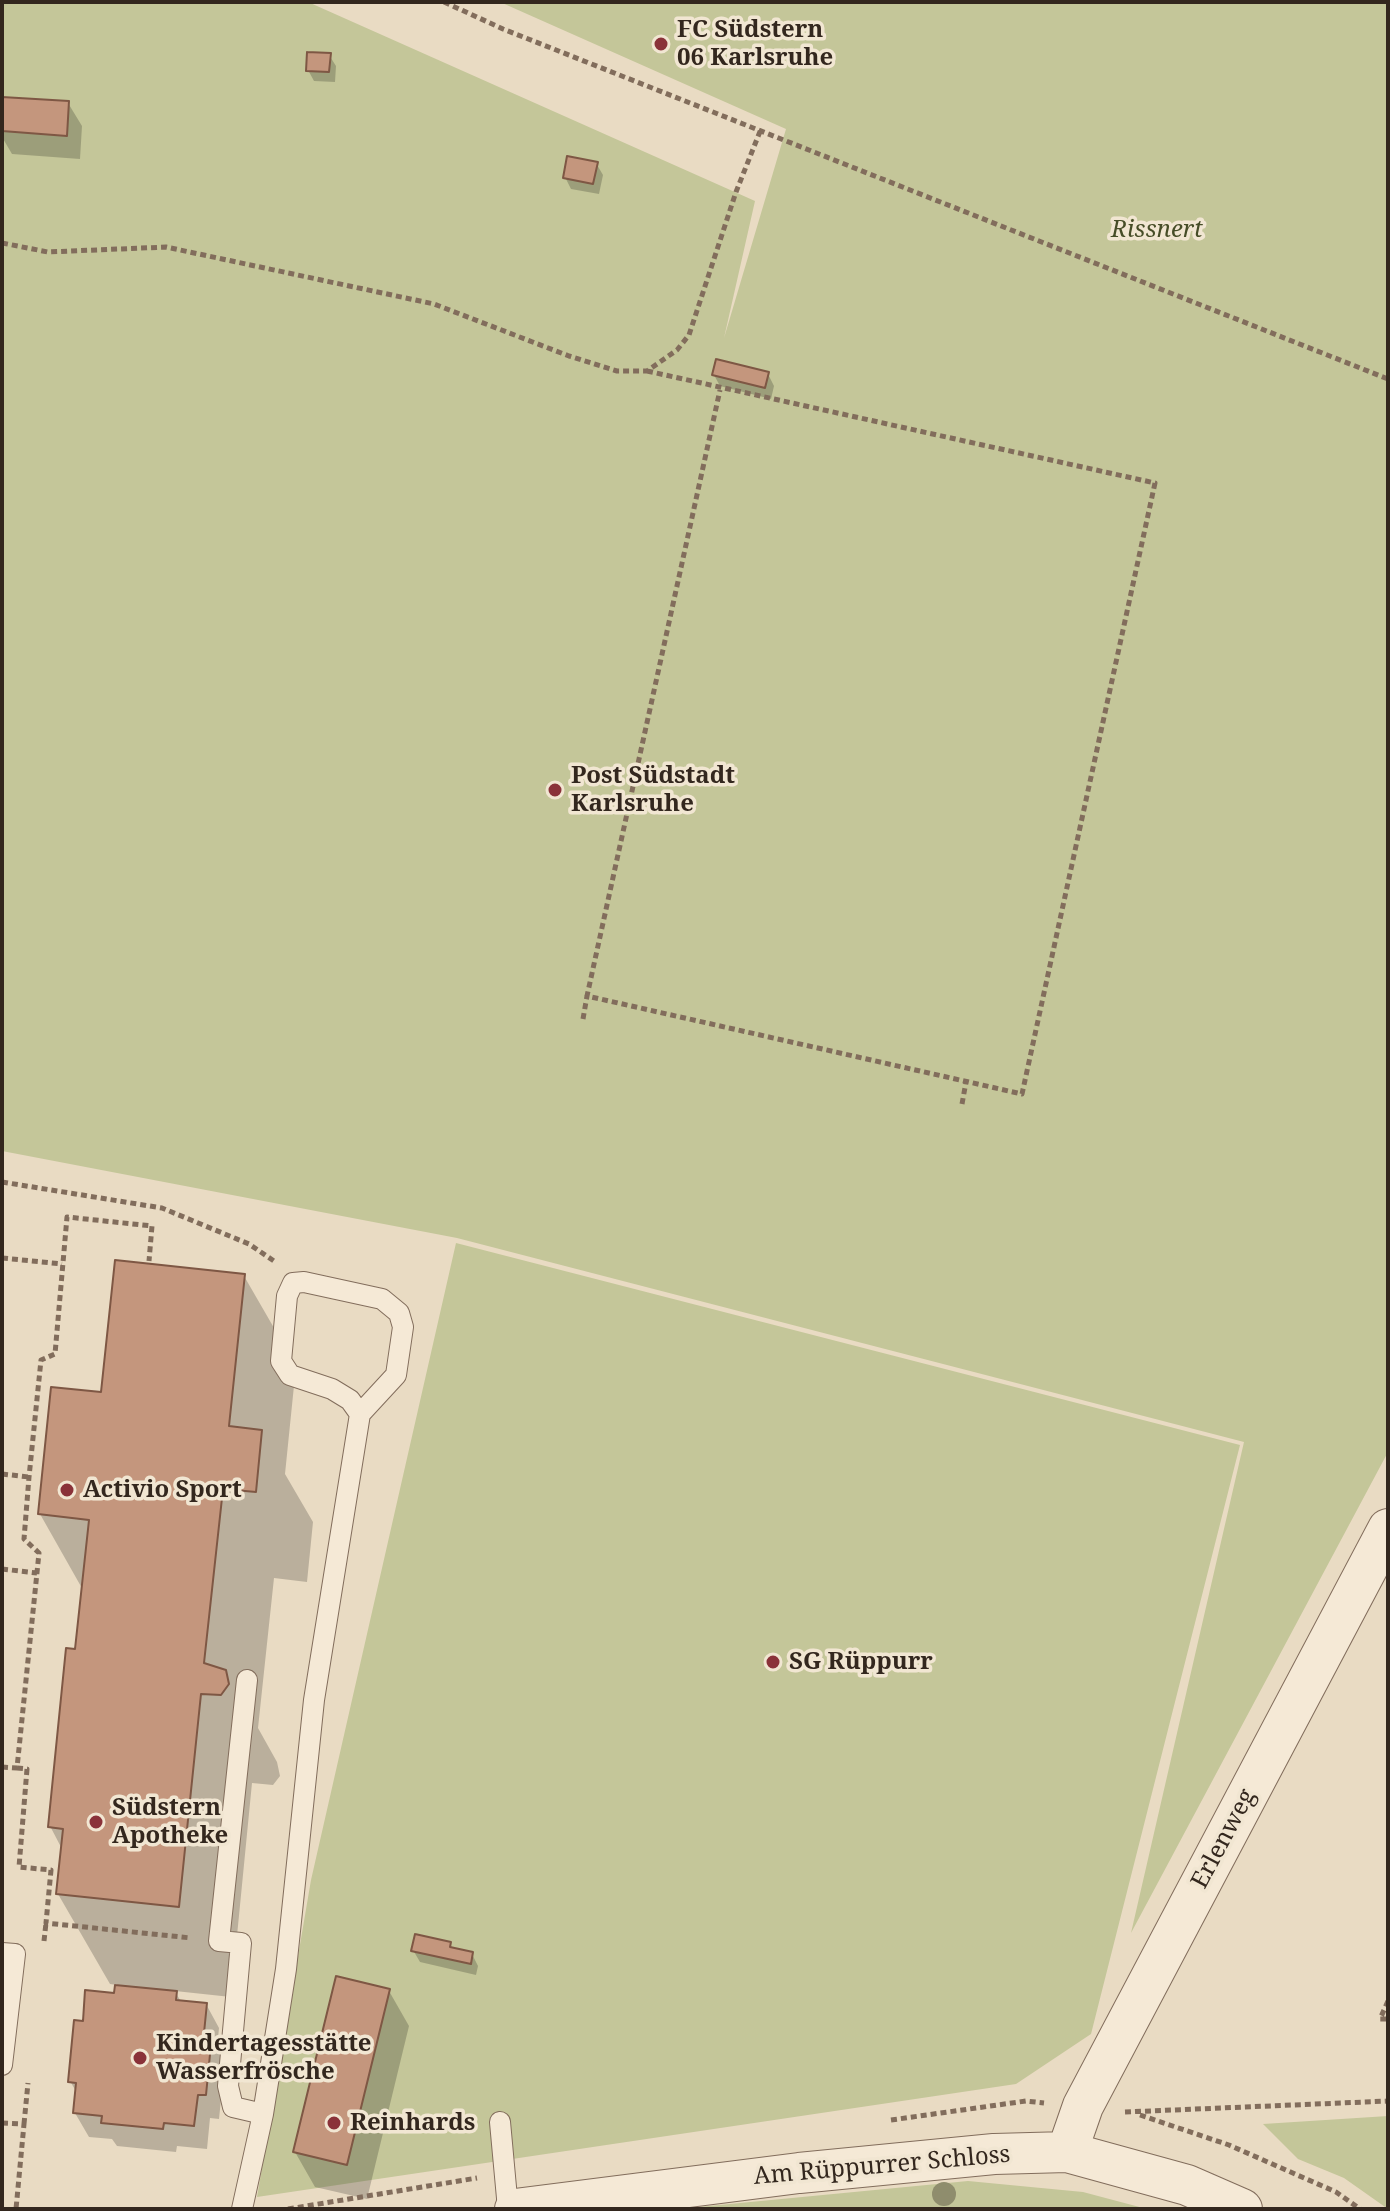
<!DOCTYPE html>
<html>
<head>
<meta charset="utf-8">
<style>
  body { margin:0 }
  #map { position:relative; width:1390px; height:2211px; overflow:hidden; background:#e9dbc3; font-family:"Noto Serif",serif }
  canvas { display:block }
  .frame { position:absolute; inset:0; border:4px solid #33271e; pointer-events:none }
</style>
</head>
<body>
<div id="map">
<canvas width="1390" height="2211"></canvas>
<div class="frame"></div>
</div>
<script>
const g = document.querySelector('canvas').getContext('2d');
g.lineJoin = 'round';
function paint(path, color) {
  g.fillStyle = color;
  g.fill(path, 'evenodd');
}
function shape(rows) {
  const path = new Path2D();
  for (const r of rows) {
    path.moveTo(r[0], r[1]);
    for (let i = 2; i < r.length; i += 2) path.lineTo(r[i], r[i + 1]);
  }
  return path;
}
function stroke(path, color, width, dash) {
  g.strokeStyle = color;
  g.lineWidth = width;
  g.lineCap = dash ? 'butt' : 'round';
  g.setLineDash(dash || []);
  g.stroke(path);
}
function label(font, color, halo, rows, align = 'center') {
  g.font = font + ' "Noto Serif",serif';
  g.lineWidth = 7;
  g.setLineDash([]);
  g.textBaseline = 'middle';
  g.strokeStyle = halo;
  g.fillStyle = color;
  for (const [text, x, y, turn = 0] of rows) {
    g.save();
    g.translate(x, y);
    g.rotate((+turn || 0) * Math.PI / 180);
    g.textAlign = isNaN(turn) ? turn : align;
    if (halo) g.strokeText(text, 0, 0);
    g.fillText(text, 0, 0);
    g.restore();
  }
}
paint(shape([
  [2,2,308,2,755,201,724,338,786,129,500,2,1388,2,1388,1452,1131,1933,1244,1442,457,1238,2,1151],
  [456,1243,1240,1445,1091,2034,1016,2084,257,2197,311,1880],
  [1388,2116,1388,2209,1344,2178,1298,2159,1263,2124],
  [968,2181,1083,2192,1147,2209,678,2209]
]), '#c4c699');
paint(shape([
  [329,55,336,66,335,82,314,81,308,70],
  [2,99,68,103,82,126,80,159,12,154,2,137],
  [596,163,603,175,599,194,571,189,565,177],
  [768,374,774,386,771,399,720,386,714,375],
  [244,1276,296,1366,285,1474,313,1522,307,1582,274,1578,258,1728,277,1762,280,1776,273,1785,252,1783,231,1997,175,1991,181,2002,206,2004,219,2028,217,2048,225,2060,219,2119,210,2118,207,2149,177,2146,176,2152,117,2146,112,2139,89,2137,75,2113,77,2093,70,2081,84,2023,116,1995,117,1985,110,1984,58,1894,62,1849,50,1826,83,1590,40,1514,103,1394],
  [450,1944,453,1950,472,1954,478,1966,476,1975,420,1962,413,1950],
  [389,1991,409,2026,367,2199,315,2187,295,2152]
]), '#0003');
const building = shape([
  [307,52,331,53,329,72,306,71,307,52],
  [2,97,69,101,67,136,2,131,2,97],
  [567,156,598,162,593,184,563,178,567,156],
  [716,359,769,372,765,388,712,375,716,359],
  [115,1260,245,1274,229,1426,262,1430,256,1492,223,1489,204,1663,226,1670,229,1684,221,1695,201,1694,179,1907,56,1894,63,1829,48,1827,66,1648,75,1649,89,1520,38,1514,51,1387,101,1392,115,1260],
  [415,1934,451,1942,450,1947,473,1952,471,1964,411,1951,415,1934],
  [336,1976,390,1989,347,2165,293,2152,336,1976],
  [115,1985,177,1991,176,2000,207,2003,204,2033,212,2034,206,2095,198,2095,194,2126,164,2123,163,2129,101,2123,102,2116,73,2113,76,2083,68,2082,74,2020,83,2021,85,1990,114,1993,115,1985]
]);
paint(building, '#c4967d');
stroke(building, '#7e5744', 2);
const service = shape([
  [247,1680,219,1941,241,1943,228,2086,233,2107,263,2114],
  [2,1953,15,1954,2,2065],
  [500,2122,508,2209],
  [242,2209,263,2114,286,1969,314,1700,360,1414,350,1400,332,1389,290,1375,281,1361,287,1296,293,1283,304,1282,382,1299,399,1313,403,1327,396,1375,360,1414]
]);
const minor = shape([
  [1067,2152,1083,2106,1388,1529],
  [515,2209,799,2173,994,2154,1067,2152,1187,2185,1242,2209]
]);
stroke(service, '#826d5c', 22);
stroke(minor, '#826d5c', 42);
stroke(shape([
  [444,2,503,29,1388,379],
  [2,243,48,252,166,247,434,304,569,356,617,371,647,371,677,350,689,335,736,192,761,129],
  [647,371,1155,483,1022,1094,587,996,720,390],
  [583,1019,587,996],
  [962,1104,966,1082],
  [2,1182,162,1208,249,1244,274,1261],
  [2,1258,62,1264],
  [2,1474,29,1477],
  [2,1569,37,1573],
  [2,1767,17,1768,39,1553,24,1539,29,1477,41,1360,55,1354,67,1217,152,1226,149,1261],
  [17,1768,27,1769,19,1867,51,1870,46,1923,191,1938],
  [44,1941,46,1923],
  [1388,2001,1380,2019,1388,2019],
  [1125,2112,1388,2101],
  [1140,2115,1229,2145,1336,2192,1360,2209],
  [891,2120,1026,2101,1044,2103],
  [2,2123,24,2124,16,2209],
  [24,2124,28,2083],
  [288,2209,477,2178]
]), '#826d5c', 5, [6, 4]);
stroke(service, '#f5e9d6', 20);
stroke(minor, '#f5e9d6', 40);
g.fillStyle = '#8f8d6d';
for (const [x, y] of [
  [944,2194]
]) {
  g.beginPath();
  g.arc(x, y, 12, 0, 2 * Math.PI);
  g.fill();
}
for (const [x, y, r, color] of [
  [661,44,8,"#8a3239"],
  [555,790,8,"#8a3239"],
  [67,1490,8,"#8a3239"],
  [773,1662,8,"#8a3239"],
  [96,1822,8,"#8a3239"],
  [140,2058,8,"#8a3239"],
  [334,2123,8,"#8a3239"]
]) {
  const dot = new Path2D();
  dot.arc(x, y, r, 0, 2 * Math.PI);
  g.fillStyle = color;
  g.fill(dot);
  stroke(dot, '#f1e6d2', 3);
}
label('bold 24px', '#33271e', '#f1e6d2', [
  ["FC Südstern",677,30],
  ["06 Karlsruhe",677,58],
  ["Post Südstadt",571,776],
  ["Karlsruhe",571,804],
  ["Activio Sport",83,1490],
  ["SG Rüppurr",789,1662],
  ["Südstern",112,1808],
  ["Apotheke",112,1836],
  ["Kindertagesstätte",156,2044],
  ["Wasserfrösche",156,2072],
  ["Reinhards",350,2123]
], 'left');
label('italic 24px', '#464d27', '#f1e6d2', [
  ["Rissnert",1157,230]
]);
label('24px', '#33271e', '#f1e6d2', [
  ["Erlenweg",1224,1839,-62],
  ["Am Rüppurrer Schloss",882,2166,-5]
]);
</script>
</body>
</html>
